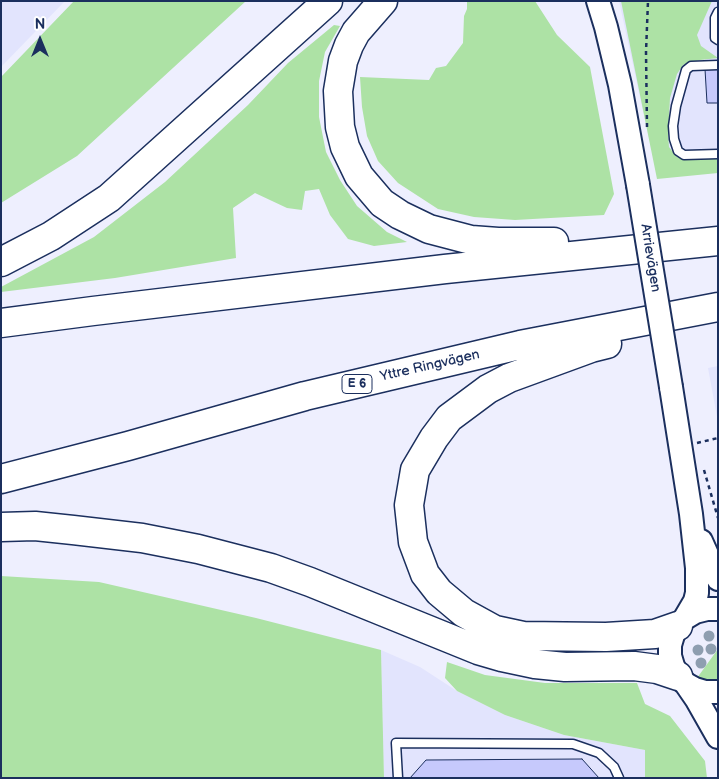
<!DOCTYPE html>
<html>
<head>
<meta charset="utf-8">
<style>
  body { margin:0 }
  #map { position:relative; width:719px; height:779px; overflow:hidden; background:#eeeffe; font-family:"Balsamiq Sans",sans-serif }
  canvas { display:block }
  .frame { position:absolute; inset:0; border:2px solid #1b2f5e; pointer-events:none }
  .north { position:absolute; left:15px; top:15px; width:50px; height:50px; -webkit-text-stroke:4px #fff; paint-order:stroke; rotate:0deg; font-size:14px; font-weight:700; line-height:20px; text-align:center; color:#1b2f5e }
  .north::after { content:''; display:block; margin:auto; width:18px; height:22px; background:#1b2f5e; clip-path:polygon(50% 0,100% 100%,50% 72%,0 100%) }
</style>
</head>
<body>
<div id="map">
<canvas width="719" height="779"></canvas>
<div class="frame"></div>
<div class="north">N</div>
</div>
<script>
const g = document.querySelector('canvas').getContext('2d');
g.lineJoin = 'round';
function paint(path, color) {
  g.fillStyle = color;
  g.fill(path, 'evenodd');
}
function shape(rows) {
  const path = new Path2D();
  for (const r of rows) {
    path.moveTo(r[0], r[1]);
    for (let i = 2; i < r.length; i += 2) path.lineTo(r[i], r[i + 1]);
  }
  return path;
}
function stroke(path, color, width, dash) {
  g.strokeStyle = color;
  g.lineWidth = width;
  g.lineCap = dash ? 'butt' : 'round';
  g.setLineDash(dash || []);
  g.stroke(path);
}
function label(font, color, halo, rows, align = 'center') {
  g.font = font + ' "Balsamiq Sans",sans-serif';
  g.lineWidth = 4.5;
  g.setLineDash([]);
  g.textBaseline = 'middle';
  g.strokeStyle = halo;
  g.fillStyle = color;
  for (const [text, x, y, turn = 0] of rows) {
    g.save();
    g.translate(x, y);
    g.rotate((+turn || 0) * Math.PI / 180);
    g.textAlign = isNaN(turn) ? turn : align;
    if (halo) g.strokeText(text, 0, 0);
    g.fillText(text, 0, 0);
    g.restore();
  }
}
paint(shape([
  [1,1,65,1,1,67],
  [619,1,718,1,718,172,657,175],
  [718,366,718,422,708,368],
  [381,650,420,667,457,691,505,715,564,735,645,750,645,778,384,778]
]), '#e2e4fd');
paint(shape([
  [74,1,246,1,77,156,1,203,1,77],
  [467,1,535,1,557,35,590,67,614,194,604,215,515,220,474,217,438,209,398,183,378,161,367,136,362,107,360,77,429,80,436,68,446,66,463,43,464,16,467,9],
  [621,1,712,1,697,35,701,46,718,58,700,60,683,65,677,74,670,98,668,134,669,147,677,157,691,160,718,157,718,173,657,179],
  [334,25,340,26,325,52,319,81,319,117,326,152,340,180,357,206,387,232,407,242,374,246,348,239,330,215,319,189,305,191,302,210,287,208,255,193,233,208,236,258,115,278,1,292,1,287,94,237,165,182,248,105,288,63],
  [1,576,99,582,256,618,381,650,384,778,1,778],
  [718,649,718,680,712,681,697,678],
  [447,662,485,675,545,683,637,683,645,704,670,716,705,761,707,778,645,778,645,750,564,735,505,715,457,691,445,678]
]), '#ade2a5');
const building = shape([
  [705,69,718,69,718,103,707,103,705,69],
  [582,759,599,778,410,778,426,760,582,759]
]);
paint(building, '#c6c9fc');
stroke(building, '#1b2f5e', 1);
const lane = shape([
  [718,12,715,18,715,38,718,40],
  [718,65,691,66,686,70,676,106,673,126,674,139,678,151,684,155,718,154],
  [398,778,396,743,573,744,599,753,614,767,619,778]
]);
const secondary = shape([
  [598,1,606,27,620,85,638,185],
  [671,387,691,514,697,568,697,593,695,601,685,618],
  [701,541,718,579],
  [718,609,707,609,695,612,685,618,678,626,673,635,670,645,670,656,673,666,678,676,686,684,695,689,705,692,718,692],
  [686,684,697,700,718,737]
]);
const highway = shape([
  [383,1,356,32,349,45,343,61,338,91,340,127,345,147,359,176,382,203,400,215,429,229,471,240,498,242,554,242],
  [1,262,51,236,109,198,328,1],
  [1,323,93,311,445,269,718,241],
  [607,344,591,348,509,378,488,389,449,418,434,438,415,470,409,505,413,542,425,574,439,592,464,613,495,630,523,636,606,637,655,634,678,626],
  [1,479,128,446,305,396,520,345,718,307],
  [1,527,35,526,73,530,142,538,198,549,271,568,310,582,478,650,502,657,535,664,565,667,634,666,657,669,678,676]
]);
stroke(lane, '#1b2f5e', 11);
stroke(secondary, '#1b2f5e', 26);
stroke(highway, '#1b2f5e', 31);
stroke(shape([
  [647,127,646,52,648,1],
  [697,443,718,438],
  [704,470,718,518]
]), '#1b2f5e', 2.5, [4, 4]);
stroke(lane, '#fff', 8);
stroke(secondary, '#fff', 22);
stroke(highway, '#fff', 28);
const secondaryBridge = shape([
  [638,185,671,387]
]);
stroke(secondaryBridge, '#1b2f5e', 26, []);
stroke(secondaryBridge, '#fff', 22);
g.fillStyle = '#8e9eb0';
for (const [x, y] of [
  [709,636],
  [711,649],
  [698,650],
  [701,663]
]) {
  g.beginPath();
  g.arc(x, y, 5.5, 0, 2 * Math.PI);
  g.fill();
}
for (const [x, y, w] of [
  [357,384,30]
]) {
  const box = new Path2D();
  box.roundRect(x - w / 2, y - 9.5, w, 19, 4);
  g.fillStyle = '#fff';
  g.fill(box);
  stroke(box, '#1b2f5e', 1);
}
label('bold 12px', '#1b2f5e', null, [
  ["E 6",357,384]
]);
label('14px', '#1b2f5e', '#fff', [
  ["Arrievägen",650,258,81],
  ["Yttre Ringvägen",430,366,-13]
]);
</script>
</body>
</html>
